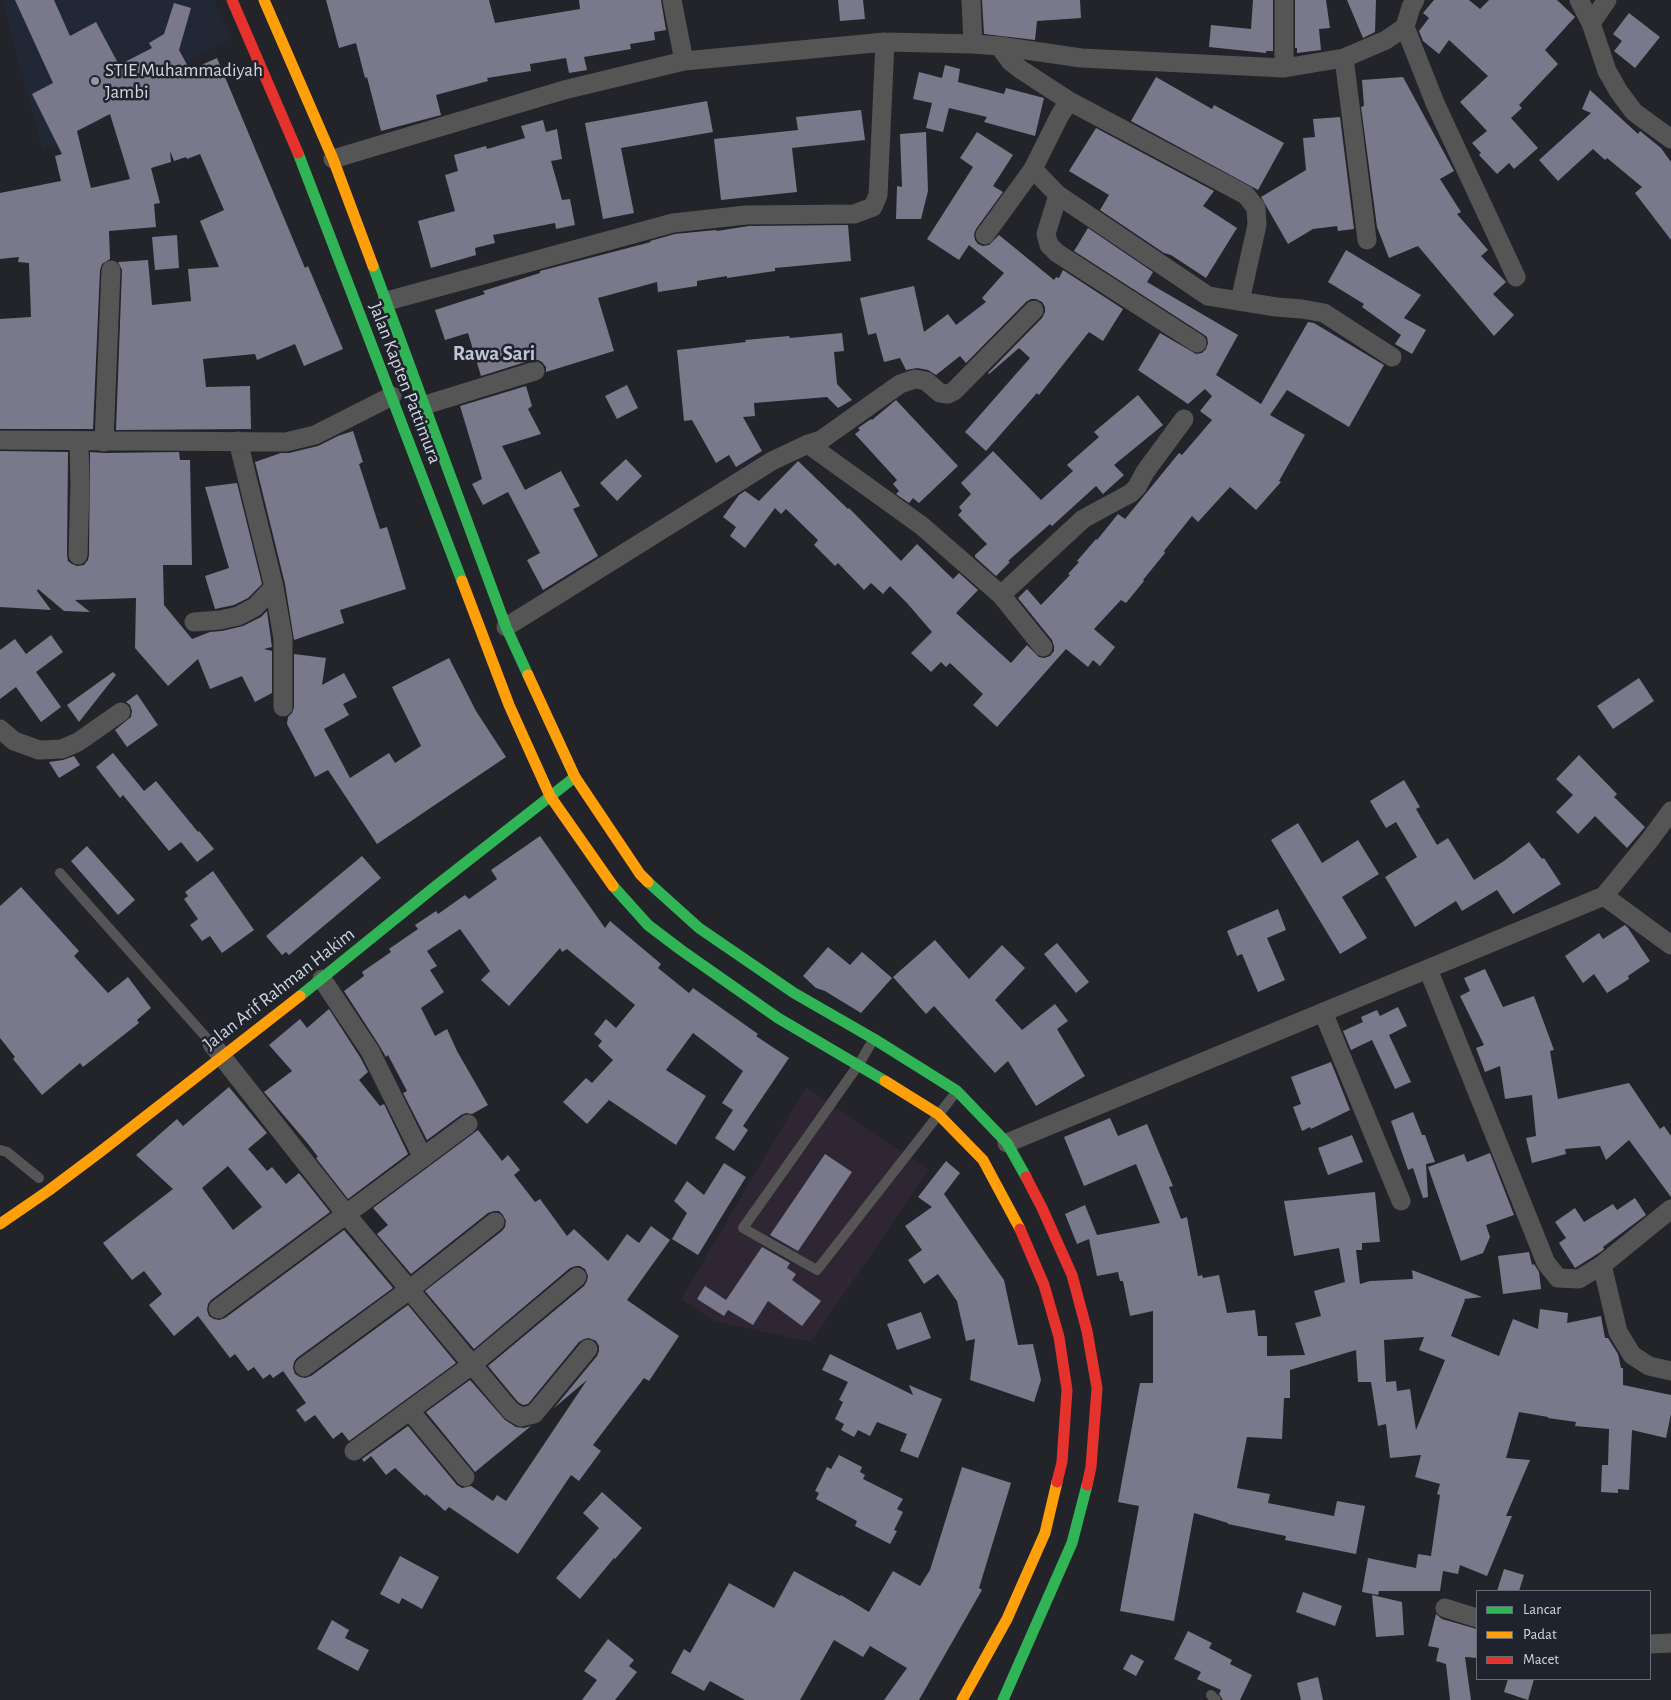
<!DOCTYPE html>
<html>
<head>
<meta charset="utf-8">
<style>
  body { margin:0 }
  #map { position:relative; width:1671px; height:1700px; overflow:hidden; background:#22242a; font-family:"Alegreya Sans",sans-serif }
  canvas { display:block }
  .legend { position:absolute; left:1476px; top:1590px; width:175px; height:90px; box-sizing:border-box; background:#1f232d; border:1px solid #676b73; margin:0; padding:6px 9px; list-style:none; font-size:15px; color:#d3d6dd }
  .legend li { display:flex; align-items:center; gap:10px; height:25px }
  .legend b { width:25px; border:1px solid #676b73 }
</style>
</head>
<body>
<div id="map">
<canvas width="1671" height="1700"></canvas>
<ul class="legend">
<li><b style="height:6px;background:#30b455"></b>Lancar</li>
<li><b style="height:6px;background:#ff9f0a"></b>Padat</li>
<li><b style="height:6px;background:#e5322d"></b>Macet</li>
</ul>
</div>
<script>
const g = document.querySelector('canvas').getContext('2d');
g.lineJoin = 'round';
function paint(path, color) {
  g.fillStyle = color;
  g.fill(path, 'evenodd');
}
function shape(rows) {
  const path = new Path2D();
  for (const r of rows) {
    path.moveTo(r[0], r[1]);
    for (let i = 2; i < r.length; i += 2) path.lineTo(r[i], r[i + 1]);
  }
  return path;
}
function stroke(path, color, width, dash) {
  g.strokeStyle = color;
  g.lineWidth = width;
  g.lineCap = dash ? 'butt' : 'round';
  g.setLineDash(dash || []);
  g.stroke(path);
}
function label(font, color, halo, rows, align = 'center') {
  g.font = font + ' "Alegreya Sans",sans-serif';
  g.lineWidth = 5;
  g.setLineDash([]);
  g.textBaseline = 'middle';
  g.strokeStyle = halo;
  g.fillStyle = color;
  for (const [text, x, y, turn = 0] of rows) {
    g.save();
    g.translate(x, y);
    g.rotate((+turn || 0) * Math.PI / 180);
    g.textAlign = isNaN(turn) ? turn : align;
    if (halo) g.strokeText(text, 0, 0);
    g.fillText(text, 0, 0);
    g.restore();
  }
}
paint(shape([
  [806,1087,929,1170,811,1342,714,1321,681,1299]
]), '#2e2633');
paint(shape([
  [3,0,214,0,231,39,164,74,169,87,42,151]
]), '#222735');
paint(shape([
  [15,0,54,0,70,36,96,22,119,65,152,48,149,43,164,34,174,3,191,8,179,50,190,70,217,58,305,268,308,266,343,349,304,366,295,344,257,360,255,354,203,359,206,387,250,386,251,429,116,430,122,270,118,262,148,260,152,305,191,301,188,269,219,267,200,221,224,210,200,154,187,159,186,157,174,161,170,151,171,162,151,168,160,203,154,204,156,227,109,231,110,259,102,264,100,270,93,429,0,429,0,319,31,317,29,263,18,262,19,257,0,259,0,193,61,181,55,156,62,154,32,94,53,83],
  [110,114,130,179,91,188,77,131],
  [326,0,489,0,495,23,580,9,579,0,661,0,666,30,654,32,655,40,630,44,631,49,584,57,587,70,569,73,566,58,530,64,531,71,487,78,488,81,436,95,441,115,381,131,367,77,365,78,356,43,339,48],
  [838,0,863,0,865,19,840,21],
  [982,0,1080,0,1081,18,1037,21,1035,40,984,34],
  [1253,0,1273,0,1273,51,1266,51,1266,53,1209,47,1211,25,1251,29],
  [1295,0,1326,0,1330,28,1319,29,1321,50,1297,53,1297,48,1295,48],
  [1347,0,1376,0,1375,32,1363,38],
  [1434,0,1469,0,1480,9,1489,0,1557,0,1575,17,1545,50,1558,64,1519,105,1522,108,1511,118,1538,148,1514,169,1509,163,1497,174,1479,155,1481,153,1472,143,1487,131,1460,102,1488,76,1449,40,1439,54,1423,41,1419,31,1429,18,1423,13],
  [1629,13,1660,37,1635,68,1614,51,1622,41,1613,34],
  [945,65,960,69,958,82,1004,94,1006,88,1044,98,1035,136,984,122,987,117,949,108,943,132,926,128,932,103,913,99,919,72,942,78],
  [1156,77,1212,109,1214,105,1284,143,1258,190,1131,121],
  [1403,77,1454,171,1440,179,1461,212,1457,214,1488,250,1481,256,1506,282,1493,294,1514,315,1494,336,1418,246,1389,258,1377,227,1361,107,1364,106,1362,80],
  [1590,90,1638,134,1640,131,1661,148,1671,162,1671,240,1635,193,1642,187,1607,158,1605,160,1593,149,1558,181,1539,160,1591,113,1582,109],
  [707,101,713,132,621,148,634,213,603,219,585,123],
  [861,110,865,140,792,148,797,192,721,200,714,139,798,130,796,117],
  [1340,117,1354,229,1338,231,1337,226,1313,229,1288,244,1261,197,1306,170,1303,138,1315,137,1313,119],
  [543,120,546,132,557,129,562,159,551,161,562,200,570,199,575,225,556,229,555,223,493,235,495,243,475,248,476,255,431,268,418,221,455,211,445,175,458,171,454,155,486,146,487,149,525,138,521,126],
  [1096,128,1214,191,1203,206,1237,228,1206,278,1171,255,1164,253,1100,210,1109,195,1069,171],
  [926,132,928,191,921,219,896,219,897,186,902,187,900,134],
  [977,132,1013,155,993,186,1003,192,976,229,974,234,975,240,978,244,983,246,989,245,999,235,1054,280,1056,277,1059,278,1063,270,1123,309,1103,341,1089,332,1039,395,1037,393,986,451,965,432,1030,358,1019,348,989,374,988,373,1042,318,1045,312,1045,307,1042,302,1036,299,1031,299,1026,302,966,363,960,356,936,375,928,370,917,368,906,370,900,358,884,362,876,333,868,335,860,298,914,286,924,332,948,314,956,325,986,302,982,298,1004,273,969,245,959,260,927,239,973,167,960,158],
  [848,225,851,261,775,268,775,271,727,278,727,276,697,281,697,286,658,292,657,282,598,298,614,351,546,372,546,367,542,362,538,360,532,360,481,376,468,333,445,340,435,310,485,294,483,291,540,273,540,271,651,242,650,241,675,234,716,230,717,231,749,226],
  [1088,228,1153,272,1147,282,1238,335,1216,375,1261,404,1308,322,1314,323,1384,365,1349,427,1287,390,1270,415,1305,435,1279,481,1281,482,1256,510,1230,487,1198,522,1192,516,1164,551,1165,553,1143,580,1144,581,1126,603,1121,600,1094,629,1115,647,1100,666,1093,660,1088,667,1066,649,997,727,973,705,983,694,950,663,946,667,941,662,931,672,911,653,932,632,907,603,890,586,883,594,871,583,864,590,838,563,835,566,814,545,818,540,786,509,781,514,775,508,745,548,730,536,736,527,723,517,739,495,745,491,759,501,798,461,848,509,849,508,901,561,917,544,953,579,959,573,978,590,956,613,1011,663,1027,645,1039,657,1044,658,1050,656,1054,651,1054,646,1052,640,1018,598,1027,589,1041,605,1070,575,1068,574,1079,562,1077,561,1096,539,1097,540,1118,514,1125,519,1179,453,1182,455,1212,420,1200,411,1212,396,1205,389,1188,404,1138,370,1160,333,1196,354,1202,353,1206,349,1208,343,1207,337,1203,334,1074,251],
  [177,235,179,268,155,270,152,237],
  [1346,250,1421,295,1404,318,1426,330,1412,354,1395,344,1401,335,1362,307,1364,304,1328,282],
  [842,333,844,351,834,352,837,384,852,400,838,408,827,397,754,403,755,416,743,417,762,451,736,467,729,455,716,463,692,420,684,421,677,350,746,342,745,340,789,336,790,338],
  [627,385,638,408,617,419,605,396],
  [526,386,532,406,528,409,541,434,502,446,525,490,561,471,580,506,573,509,598,556,543,590,527,560,540,553,508,492,483,505,472,484,482,479,460,406],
  [1138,395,1163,425,1114,465,1124,475,1103,494,1096,486,1052,526,1050,524,1008,561,1010,562,996,576,975,557,975,555,987,544,958,515,962,511,959,507,971,494,961,483,993,451,1041,500,1073,471,1067,465,1099,437,1094,432],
  [896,400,958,466,919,503,913,498,909,503,896,494,899,491,893,484,897,480,855,434,860,430,858,428,871,419,872,420],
  [353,431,363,462,359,464,380,529,387,527,406,589,340,610,344,623,294,640,285,584,255,462,281,453,289,453,318,446,338,436],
  [0,451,68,452,67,555,68,561,72,564,77,566,84,565,88,560,89,555,90,452,104,453,179,452,180,460,190,460,192,565,163,565,164,605,192,639,210,632,222,631,243,626,261,617,267,611,272,647,264,649,272,651,272,693,255,702,242,676,210,689,198,659,168,686,135,648,136,598,75,600,90,612,64,611,38,589,37,591,51,610,0,607],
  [626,459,642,476,617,501,600,483],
  [237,483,262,584,248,598,234,605,215,609,205,576,229,568,205,487],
  [51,635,63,652,36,672,61,707,41,722,16,687,0,699,0,650,15,639,26,654],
  [294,654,326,658,322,685,344,673,357,697,343,704,349,715,324,729,350,778,389,753,395,763,421,746,392,687,449,658,476,711,506,757,377,844,328,770,315,777,287,724,288,717,292,713,294,707],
  [113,672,116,675,79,722,67,705],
  [1639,678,1654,701,1613,729,1597,706],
  [137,694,158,725,127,747,115,730,131,717,132,711,130,705,126,702],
  [113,753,144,791,156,781,198,832,199,831,214,849,197,862,181,842,169,851,123,795,120,798,96,767],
  [1579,755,1617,794,1614,797,1645,827,1627,848,1595,816,1578,834,1556,812,1573,795,1556,779],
  [74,756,80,765,59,778,49,762,63,760],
  [1404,780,1420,807,1416,809,1437,845,1448,838,1474,880,1504,861,1529,842,1542,859,1544,858,1561,884,1513,914,1497,890,1462,911,1456,901,1415,927,1385,877,1417,857,1396,822,1386,828,1370,801],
  [1298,823,1322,863,1358,840,1379,874,1342,897,1367,938,1340,954,1271,840],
  [540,836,605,928,610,921,661,964,658,968,689,993,693,988,758,1034,756,1036,789,1058,743,1126,748,1130,734,1151,715,1138,733,1110,722,1103,743,1071,693,1033,666,1070,706,1096,676,1145,609,1100,587,1124,563,1102,586,1078,592,1083,613,1060,598,1046,602,1041,594,1034,606,1019,616,1028,635,1005,567,949,562,952,560,948,509,1006,481,980,490,971,460,929,427,951,437,966,430,970,444,992,421,1008,435,1036,447,1029,457,1051,488,1105,472,1114,466,1113,461,1115,427,1140,403,1093,407,1091,388,1055,386,1057,379,1045,344,991,364,976,362,972,391,952,389,949,418,929,415,925,436,911,438,914,465,895,469,899,497,879,491,870],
  [87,846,135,900,118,915,71,861],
  [362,856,381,878,289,955,286,952,282,955,266,936],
  [213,871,254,930,222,953,210,936,202,941,190,925,198,919,184,899,188,896,185,892],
  [21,887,79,951,74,956,108,993,128,977,151,1008,137,1020,139,1023,83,1067,80,1063,42,1095,13,1059,15,1057,0,1038,0,906],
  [1278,909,1286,930,1267,938,1285,980,1258,992,1242,954,1237,956,1227,931],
  [1625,925,1628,928,1650,961,1628,976,1629,979,1607,993,1594,974,1583,983,1565,956,1599,933,1603,939],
  [935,940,969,979,1002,945,1025,968,995,1000,1022,1030,1055,1004,1068,1021,1057,1029,1085,1076,1036,1106,1008,1061,995,1073,934,1006,926,1014,893,977],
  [1057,943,1089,982,1076,993,1044,954],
  [828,947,850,965,862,952,892,978,861,1013,825,991,816,988,803,976],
  [1485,969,1503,1007,1534,996,1554,1050,1550,1051,1558,1099,1629,1083,1660,1129,1664,1126,1671,1136,1671,1197,1629,1140,1606,1160,1600,1146,1565,1149,1566,1154,1532,1163,1526,1138,1536,1136,1532,1095,1505,1099,1500,1066,1485,1072,1476,1048,1484,1045,1460,996,1470,991,1464,978],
  [1398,1007,1407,1026,1389,1035,1411,1082,1395,1089,1372,1040,1351,1050,1343,1031,1363,1022,1361,1017,1377,1010,1380,1016],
  [329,1009,360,1057,368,1072,359,1080,380,1106,384,1104,408,1154,348,1199,316,1158,318,1157,309,1145,264,1092,292,1071,269,1045,300,1019,307,1028],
  [1331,1062,1350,1110,1311,1129,1310,1127,1302,1131,1293,1107,1301,1104,1291,1077],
  [229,1087,267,1133,248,1149,267,1171,272,1167,286,1184,299,1173,330,1212,211,1300,208,1304,207,1310,209,1316,214,1319,219,1320,225,1318,344,1230,393,1288,297,1358,294,1362,293,1368,295,1374,300,1377,305,1378,311,1376,408,1305,456,1363,349,1441,342,1432,333,1439,315,1415,305,1422,296,1410,306,1403,283,1371,273,1378,270,1374,263,1379,254,1367,248,1371,235,1354,230,1358,198,1316,174,1336,149,1305,162,1294,144,1271,132,1280,103,1243,173,1189,136,1155,177,1119,183,1126],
  [228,1166,262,1207,233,1230,202,1188],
  [1413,1112,1422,1135,1425,1135,1435,1162,1426,1164,1428,1197,1423,1198,1413,1168,1408,1170,1391,1121],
  [1110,1118,1118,1136,1147,1124,1173,1186,1169,1187,1181,1219,1187,1217,1198,1276,1202,1275,1203,1278,1219,1275,1227,1313,1255,1310,1258,1336,1267,1336,1267,1356,1305,1355,1295,1323,1321,1316,1314,1291,1345,1282,1339,1248,1294,1256,1284,1201,1375,1192,1380,1242,1362,1243,1362,1250,1356,1250,1360,1284,1370,1281,1413,1279,1412,1270,1482,1297,1464,1299,1465,1300,1451,1336,1499,1356,1513,1319,1538,1329,1540,1309,1568,1313,1567,1323,1601,1316,1605,1338,1608,1338,1618,1354,1621,1368,1623,1368,1623,1385,1671,1395,1671,1414,1666,1438,1632,1430,1629,1490,1618,1489,1618,1493,1601,1492,1602,1465,1608,1465,1609,1429,1575,1426,1576,1422,1548,1418,1548,1417,1519,1412,1506,1458,1530,1460,1506,1516,1512,1516,1487,1576,1460,1565,1458,1574,1443,1571,1440,1591,1379,1591,1378,1595,1362,1592,1368,1558,1416,1568,1418,1554,1431,1556,1440,1495,1437,1494,1440,1484,1415,1477,1421,1455,1390,1458,1386,1424,1378,1426,1371,1382,1358,1382,1356,1350,1290,1370,1290,1398,1284,1398,1282,1439,1247,1437,1237,1488,1270,1494,1268,1503,1334,1516,1337,1501,1365,1506,1356,1554,1285,1540,1286,1536,1228,1524,1228,1523,1194,1513,1174,1621,1120,1611,1139,1506,1118,1502,1140,1383,1153,1383,1153,1311,1130,1316,1123,1281,1120,1281,1118,1272,1097,1276,1089,1239,1077,1244,1065,1214,1085,1205,1097,1235,1160,1223,1136,1164,1084,1186,1064,1137],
  [1424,1337,1419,1350,1445,1360,1416,1430,1410,1389,1397,1391,1396,1381,1386,1382,1384,1340],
  [478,1130,502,1161,508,1155,520,1170,514,1175,535,1202,540,1199,567,1236,574,1229,608,1261,627,1234,639,1243,651,1226,670,1240,627,1300,679,1336,649,1381,644,1378,593,1445,601,1451,579,1481,571,1475,518,1554,449,1507,445,1511,426,1494,425,1496,395,1468,386,1475,371,1456,364,1462,362,1459,408,1426,457,1485,462,1488,471,1486,493,1501,497,1495,506,1501,587,1380,554,1408,597,1356,599,1351,599,1346,596,1341,589,1338,584,1339,579,1342,528,1404,523,1405,518,1402,488,1366,584,1286,587,1281,588,1276,585,1269,580,1266,576,1266,570,1268,474,1349,425,1291,502,1231,505,1227,506,1221,503,1215,499,1211,494,1211,488,1213,411,1274,377,1234,388,1225,373,1208],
  [1352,1135,1363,1162,1328,1175,1318,1148],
  [1490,1153,1514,1215,1486,1225,1490,1237,1483,1253,1461,1261,1428,1167,1464,1154,1467,1162],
  [825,1154,852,1172,798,1251,770,1235],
  [946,1161,960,1173,944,1194,1004,1280,1018,1345,1033,1344,1041,1380,1034,1402,970,1380,975,1339,966,1341,957,1301,938,1274,924,1284,908,1260,922,1250,905,1226,932,1207,918,1197],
  [724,1163,746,1177,698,1255,672,1239,687,1213,674,1201,687,1181,704,1195],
  [1635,1198,1646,1215,1603,1247,1604,1249,1602,1251,1575,1268,1559,1243,1566,1238,1555,1222,1575,1208,1584,1222,1613,1204,1617,1210],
  [762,1247,790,1263,787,1268,796,1274,792,1280,821,1301,802,1326,768,1301,753,1325,728,1310,724,1316,697,1299,705,1286,726,1300],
  [1529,1252,1532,1265,1534,1264,1539,1272,1541,1289,1503,1294,1498,1256],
  [921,1312,931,1338,897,1350,887,1324],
  [830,1354,913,1395,909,1385,942,1399,918,1458,900,1451,907,1434,877,1422,870,1436,858,1430,854,1437,841,1430,844,1424,835,1419,843,1402,839,1400,848,1382,822,1370],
  [470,1380,505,1420,516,1427,524,1428,531,1426,475,1472,426,1412],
  [839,1455,862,1467,860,1472,865,1475,863,1479,903,1499,897,1509,903,1512,894,1530,897,1531,890,1544,855,1526,857,1521,816,1499,819,1493,815,1491,827,1467,831,1469],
  [962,1467,1011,1483,979,1588,982,1590,919,1700,884,1700,907,1668,870,1646,863,1657,834,1640,800,1700,745,1700,710,1681,704,1691,671,1673,684,1649,690,1653,729,1583,774,1608,794,1571,840,1596,841,1595,869,1612,893,1571,920,1586,930,1570],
  [602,1492,642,1528,615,1559,614,1558,580,1599,556,1578,599,1528,583,1513],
  [400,1556,439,1577,422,1609,402,1598,399,1604,380,1594],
  [1504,1569,1524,1575,1519,1591,1497,1591],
  [1303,1592,1342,1606,1335,1626,1296,1612],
  [1372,1595,1402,1602,1404,1635,1376,1637],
  [1436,1614,1442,1619,1477,1629,1477,1658,1465,1657,1471,1700,1450,1700,1446,1664,1436,1661,1439,1648,1428,1646],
  [332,1620,349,1630,345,1638,369,1650,358,1671,317,1649],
  [1188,1631,1212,1643,1209,1648,1232,1660,1230,1664,1252,1675,1240,1700,1223,1700,1219,1694,1221,1690,1197,1679,1201,1672,1174,1659],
  [608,1639,634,1660,629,1666,637,1672,615,1700,582,1700,597,1680,584,1671],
  [1131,1654,1144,1661,1136,1676,1123,1669],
  [1318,1677,1323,1700,1301,1700,1297,1683],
  [1508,1679,1534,1679,1528,1700,1504,1692]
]), '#79798b');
stroke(shape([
  [60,873,212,1044],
  [873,1040,859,1064,743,1228,817,1270,957,1091],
  [0,1150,7,1152,39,1178],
  [1211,1695,1216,1700]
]), '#555', 10);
stroke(shape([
  [672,0,684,61],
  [971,0,973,44],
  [1284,0,1284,68],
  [1579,0,1591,23,1607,71,1619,92,1634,112,1671,139],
  [1591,23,1607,0],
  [1405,27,1435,103,1516,277],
  [1344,58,1367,240],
  [1069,101,1246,195,1256,208,1257,225,1240,301],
  [333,159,564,90,684,61,885,42,973,44,999,46,1081,58,1284,68,1344,58,1386,40,1405,27,1411,7,1415,0],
  [1033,169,1058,195,1208,296,1276,307,1302,309,1324,313,1392,357],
  [1058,195,1046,234,1049,245,1057,253,1197,343],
  [985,235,1033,169,1060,115,1069,101,1020,69,1010,61,999,46],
  [387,301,673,223,746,215,854,214,873,207,878,195,885,42],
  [425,405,535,371],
  [0,440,286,442,315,435,392,396],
  [104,442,111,270],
  [808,444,922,526,1001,595,1043,647],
  [78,555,80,485,79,442],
  [274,587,283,638,283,707],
  [1001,595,1083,519,1131,493,1137,487,1145,472,1184,419],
  [194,622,220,620,238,616,255,607,274,587,238,441],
  [506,627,772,461,808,444,821,440,900,384,915,379,926,381,940,393,948,394,954,391,1034,310],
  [0,729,14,741,39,750,62,749,78,742,121,712],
  [1604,896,1649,841,1671,811],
  [1428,969,1546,1263,1558,1278,1579,1279,1602,1265,1671,1209],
  [322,979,370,1051,423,1158],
  [1323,1012,1401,1201],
  [212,1044,346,1214,511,1411,521,1417,534,1414,588,1349],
  [1007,1143,1604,896,1671,945],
  [1602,1265,1618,1332,1632,1355,1649,1366,1671,1371],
  [218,1309,468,1124],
  [304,1367,409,1290,495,1222],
  [410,1411,465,1477],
  [354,1451,473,1364,577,1277],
  [1445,1608,1477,1618],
  [1650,1644,1671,1643]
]), '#555', 19);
stroke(shape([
  [298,153,462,581],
  [373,266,506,627,528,675],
  [648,882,699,928,794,993,874,1039,957,1091,1007,1143,1026,1177],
  [613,886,648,925,681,950,778,1018,885,1081],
  [300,996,437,885,575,777],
  [1003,1700,1072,1543,1087,1485]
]), '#30b455', 11);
stroke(shape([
  [264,0,333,159,373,266],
  [462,581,509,705,550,796,613,886],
  [528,675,575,777,640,874,648,882],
  [885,1081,938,1114,983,1160,1020,1229],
  [0,1224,48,1191,100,1152,300,996],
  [962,1700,1007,1619,1045,1533,1057,1482]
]), '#ff9f0a', 11);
stroke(shape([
  [232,0,298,153],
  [1026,1177,1042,1208,1072,1275,1087,1331,1097,1388,1091,1467,1087,1485],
  [1020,1229,1044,1285,1059,1337,1067,1390,1062,1462,1057,1482]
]), '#e5322d', 11);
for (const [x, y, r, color] of [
  [95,81,5,"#95989e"]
]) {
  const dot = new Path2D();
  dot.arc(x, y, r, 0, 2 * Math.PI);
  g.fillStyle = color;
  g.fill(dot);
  stroke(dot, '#1f232d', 2);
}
label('19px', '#d3d6dd', '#1f232d', [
  ["STIE Muhammadiyah",105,70],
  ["Jambi",105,92]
], 'left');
label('19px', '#d3d6dd', '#1f232d', [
  ["Jalan Kapten Pattimura",405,383,69],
  ["Jalan Arif Rahman Hakim",279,989,-38]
]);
label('bold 21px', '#bec4d1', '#1f232d', [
  ["Rawa Sari",494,354]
]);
</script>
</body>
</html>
